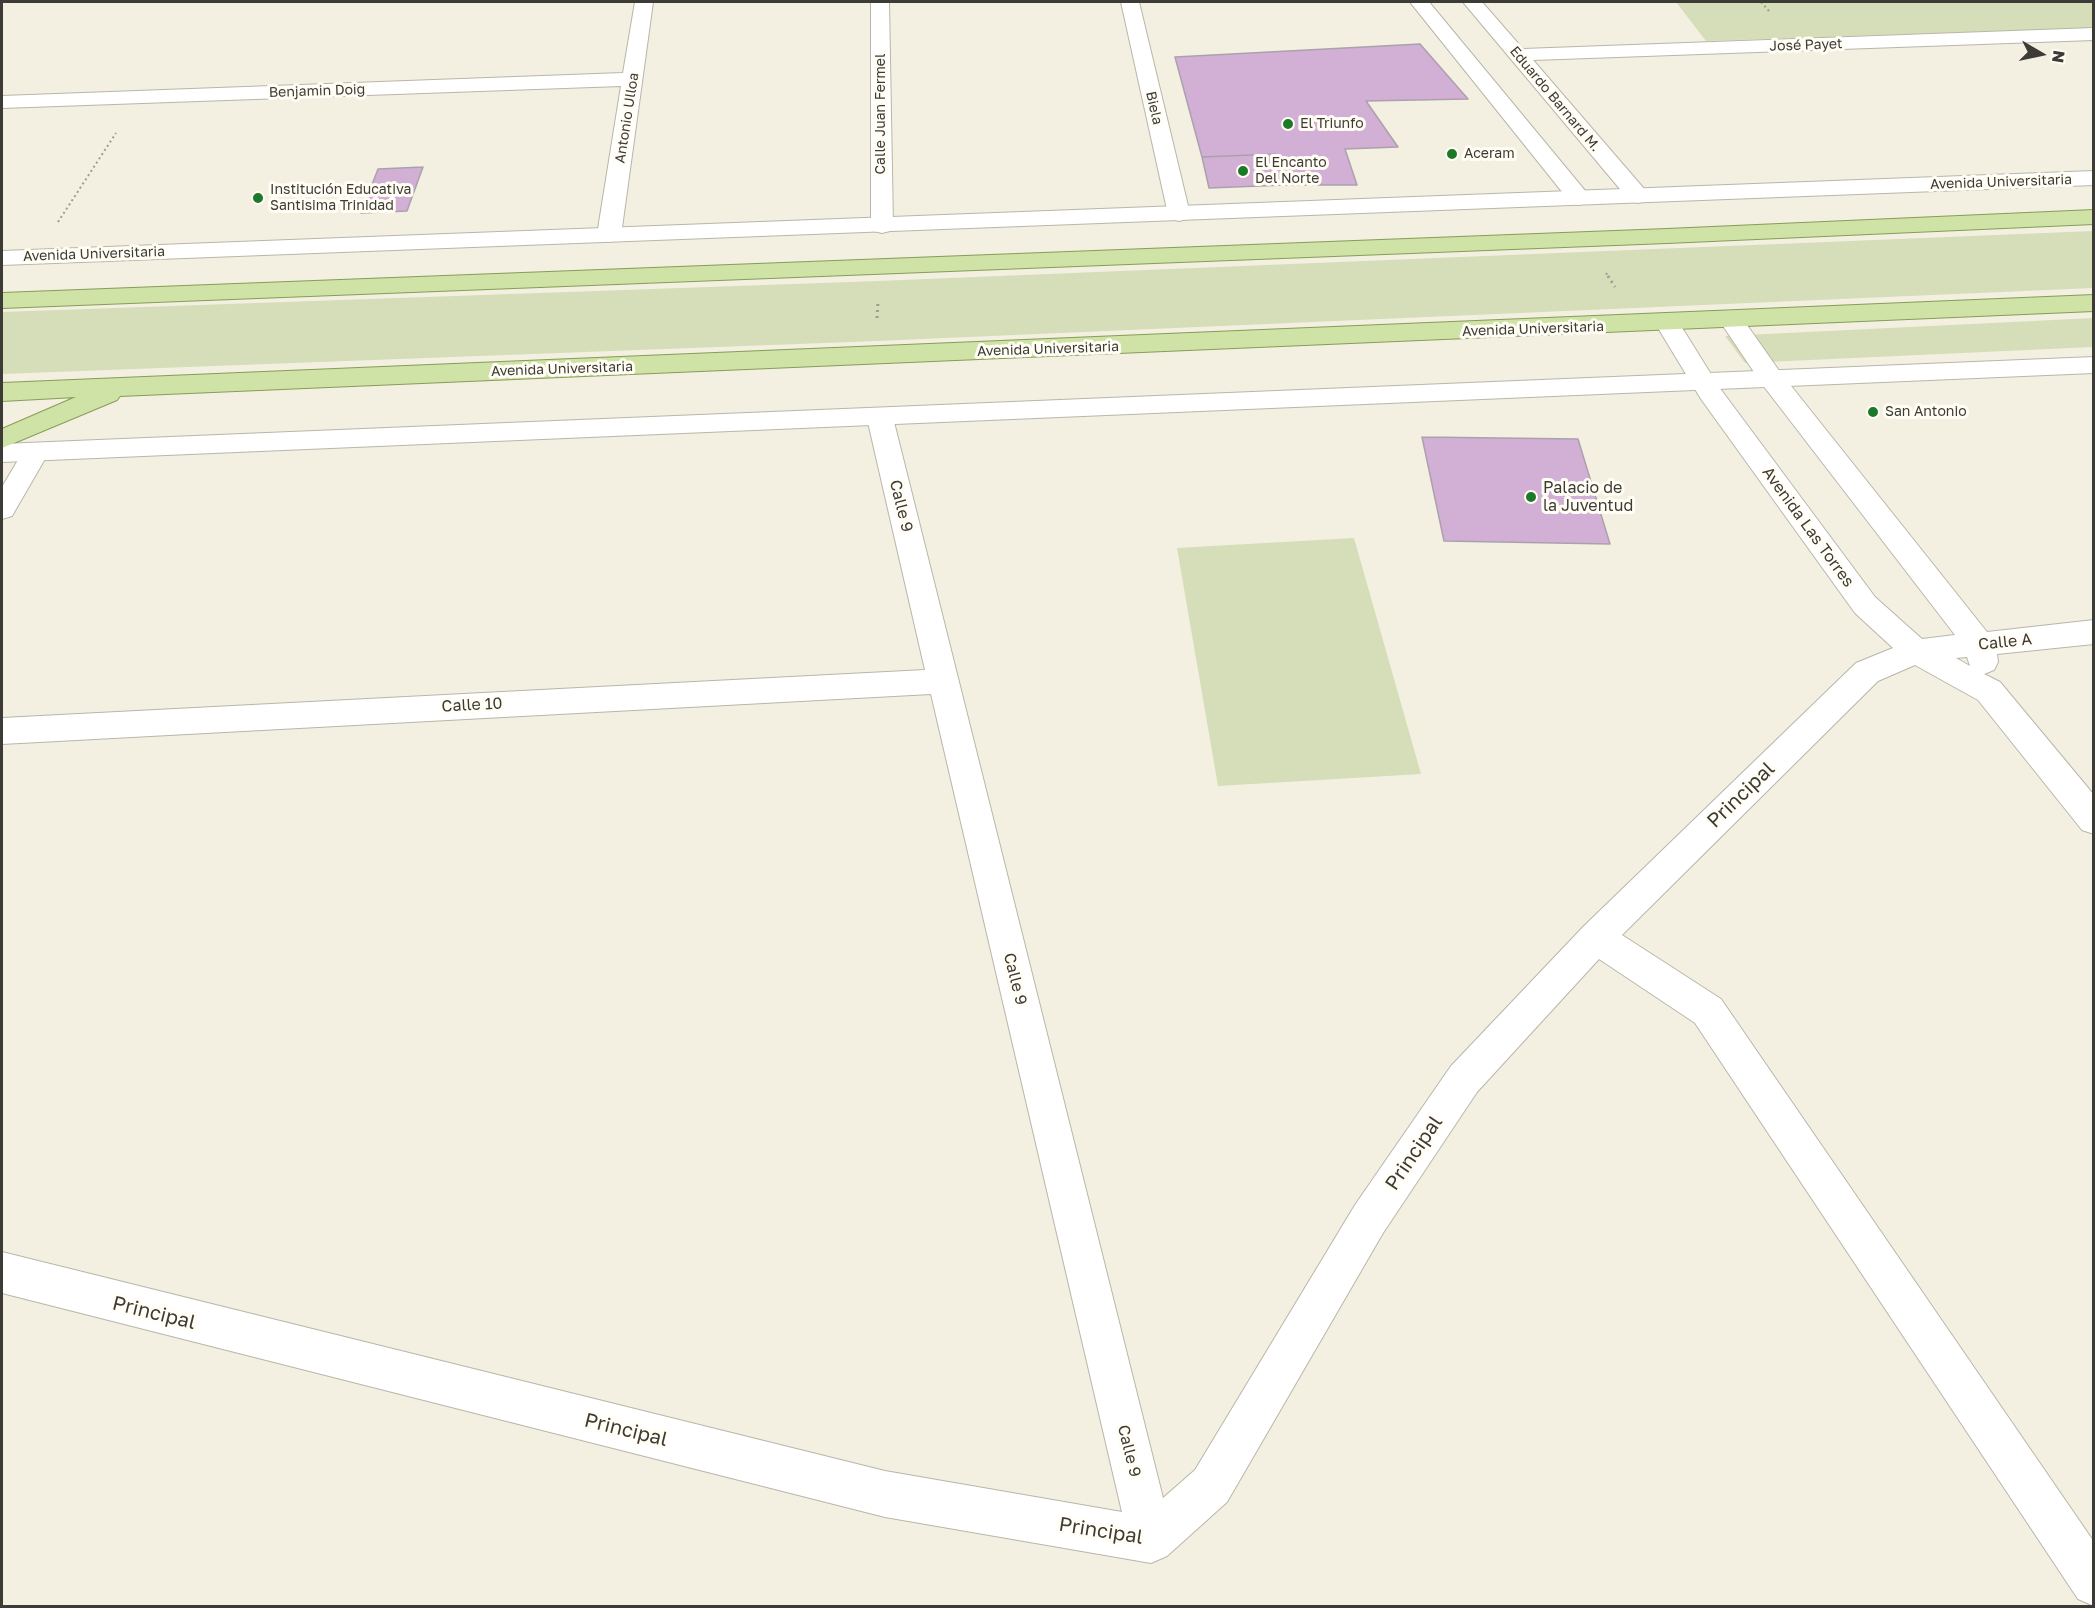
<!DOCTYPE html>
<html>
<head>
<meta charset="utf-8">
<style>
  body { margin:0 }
  #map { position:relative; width:2095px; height:1608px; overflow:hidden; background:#f3f0e2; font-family:"Golos Text",sans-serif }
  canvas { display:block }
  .frame { position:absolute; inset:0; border:3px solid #3d3b36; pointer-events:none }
  .north { position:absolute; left:2011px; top:24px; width:60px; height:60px; -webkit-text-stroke:4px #fffdf4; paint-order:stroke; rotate:99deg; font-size:16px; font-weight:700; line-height:24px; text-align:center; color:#3d3b36 }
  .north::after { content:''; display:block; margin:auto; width:21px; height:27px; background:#3d3b36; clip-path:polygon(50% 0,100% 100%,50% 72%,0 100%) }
</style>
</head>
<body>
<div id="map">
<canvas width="2095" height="1608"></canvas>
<div class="frame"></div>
<div class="north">N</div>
</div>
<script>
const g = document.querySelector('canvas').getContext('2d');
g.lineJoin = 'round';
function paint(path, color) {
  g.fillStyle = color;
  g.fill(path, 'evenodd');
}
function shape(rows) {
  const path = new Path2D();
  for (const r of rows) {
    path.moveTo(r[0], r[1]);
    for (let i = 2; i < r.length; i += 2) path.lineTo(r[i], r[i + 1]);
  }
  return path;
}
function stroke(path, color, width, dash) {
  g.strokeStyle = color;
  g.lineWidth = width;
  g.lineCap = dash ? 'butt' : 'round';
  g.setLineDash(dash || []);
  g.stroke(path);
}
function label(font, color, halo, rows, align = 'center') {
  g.font = font + ' "Golos Text",sans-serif';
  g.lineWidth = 6;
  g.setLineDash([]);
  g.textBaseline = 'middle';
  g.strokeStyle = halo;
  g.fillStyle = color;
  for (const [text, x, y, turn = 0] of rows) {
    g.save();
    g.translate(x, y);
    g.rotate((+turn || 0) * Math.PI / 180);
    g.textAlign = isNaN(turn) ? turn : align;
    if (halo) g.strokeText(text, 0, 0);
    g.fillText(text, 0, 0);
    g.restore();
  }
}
paint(shape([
  [1676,2,2093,2,2093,28,1706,41],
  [2093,231,2093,288,877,341,2,374,2,312,878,281],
  [2094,318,2093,347,1745,363,1725,336],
  [1354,538,1421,774,1218,786,1177,548]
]), '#d5deb8');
const building = shape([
  [1420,44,1468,99,1366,101,1398,147,1345,149,1357,185,1285,185,1276,154,1202,157,1175,57,1420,44],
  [1276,154,1285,185,1209,188,1202,157,1276,154],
  [423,167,407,211,361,213,378,169,423,167],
  [1422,437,1578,439,1610,544,1444,541,1422,437]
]);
paint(building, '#d2afd5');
stroke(building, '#aba1ac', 1.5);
const minor = shape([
  [635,2,653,2,621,235,617,240,609,242,601,240,597,235,621,86,2,108,2,96,623,73,635,2],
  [871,2,889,2,893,226,890,231,882,233,874,231,871,226,871,2],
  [1121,2,1139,2,1190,214,1187,219,1179,221,1171,219,1168,214,1121,2],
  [1410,2,1429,2,1587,193,1590,198,1587,203,1579,205,1571,203,1410,2],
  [1463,2,1482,2,1523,49,2094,28,2094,40,1533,60,1646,191,1649,196,1646,201,1638,203,1630,201,1463,2],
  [1731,312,1740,315,1780,372,1987,632,2094,620,2094,644,1997,654,1998,662,1994,670,1984,674,2000,682,2094,795,2094,834,2082,830,1978,700,1915,665,1878,681,1622,935,1721,999,2094,1542,2094,1606,2078,1599,1695,1023,1599,959,1477,1092,1383,1233,1227,1502,1167,1556,1151,1563,885,1517,2,1293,2,1252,885,1471,1122,1512,931,694,2,744,2,718,925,670,867,418,871,412,880,409,889,412,893,418,1163,1498,1195,1470,1355,1205,1451,1066,1584,926,1856,663,1893,648,1855,613,1701,399,1655,323,1658,318,1667,315,1676,318,1719,387,1875,597,1922,639,1955,635,1762,384,1719,320,1722,315,1731,312],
  [1967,657,1970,666,1956,658,1967,657],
  [36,443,45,445,49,452,12,516,2,519,2,487,27,445,36,443]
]);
const secondary = shape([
  [2094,171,2094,185,2,265,2,251,2094,171],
  [2094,357,2094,373,2,462,2,444,2094,357]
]);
const primary = shape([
  [2094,210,2094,224,1667,243,2,308,2,293,1667,229,2094,210],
  [2094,295,2094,311,120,396,117,400,2,448,2,429,76,397,2,401,2,383,2094,295]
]);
stroke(minor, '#b9b6a9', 2);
stroke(secondary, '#b9b6a9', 2);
stroke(primary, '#879c58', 2);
stroke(shape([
  [1761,2,1769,11],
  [58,222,116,133],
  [1606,273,1609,277]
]), '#9e9c92', 2, [2, 3]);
stroke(shape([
  [1608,276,1615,287],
  [877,318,878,302]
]), '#9e9c92', 3, [2, 4]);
paint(minor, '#fff');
paint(secondary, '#fff');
paint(primary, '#cfe3a6');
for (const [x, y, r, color] of [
  [1288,124,6,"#1c7929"],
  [1452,154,6,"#1c7929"],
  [1243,171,6,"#1c7929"],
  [258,198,6,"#1c7929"],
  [1873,412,6,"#1c7929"],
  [1531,497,6,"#1c7929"]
]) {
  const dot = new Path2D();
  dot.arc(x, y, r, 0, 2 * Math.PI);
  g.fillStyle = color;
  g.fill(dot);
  stroke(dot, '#fffdf4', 2);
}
label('14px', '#3d3b36', '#fffdf4', [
  ["José Payet",1806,45,-2],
  ["Benjamin Doig",317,91,-2],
  ["Eduardo Barnard M.",1555,99,50],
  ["Biela",1154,108,77],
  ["Calle Juan Fermel",881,114,-90],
  ["Antonio Ulloa",627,118,-81],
  ["Avenida Universitaria",2001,182,-2],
  ["Avenida Universitaria",94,254,-2],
  ["Avenida Universitaria",1533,329,-2],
  ["Avenida Universitaria",1048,349,-2],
  ["Avenida Universitaria",562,369,-2]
]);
label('14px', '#3d3b36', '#fffdf4', [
  ["El Triunfo",1300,124],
  ["Aceram",1464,154],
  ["El Encanto",1255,163],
  ["Del Norte",1255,179],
  ["Institución Educativa",270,190],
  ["Santisima Trinidad",270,206],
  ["San Antonio",1885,412]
], 'left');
label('16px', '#3d3b36', '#fffdf4', [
  ["Palacio de",1543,488],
  ["la Juventud",1543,506]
], 'left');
label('16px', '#3d3b36', '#fffdf4', [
  ["Calle 9",901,506,76],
  ["Avenida Las Torres",1808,527,54],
  ["Calle A",2005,642,-6],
  ["Calle 10",472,705,-3],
  ["Calle 9",1015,979,76],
  ["Calle 9",1129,1451,76]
]);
label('20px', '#3d3b36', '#fffdf4', [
  ["Principal",1741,795,-44],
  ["Principal",1414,1153,-56],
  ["Principal",154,1313,14],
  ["Principal",626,1430,14],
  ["Principal",1101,1531,9]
]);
</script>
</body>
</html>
